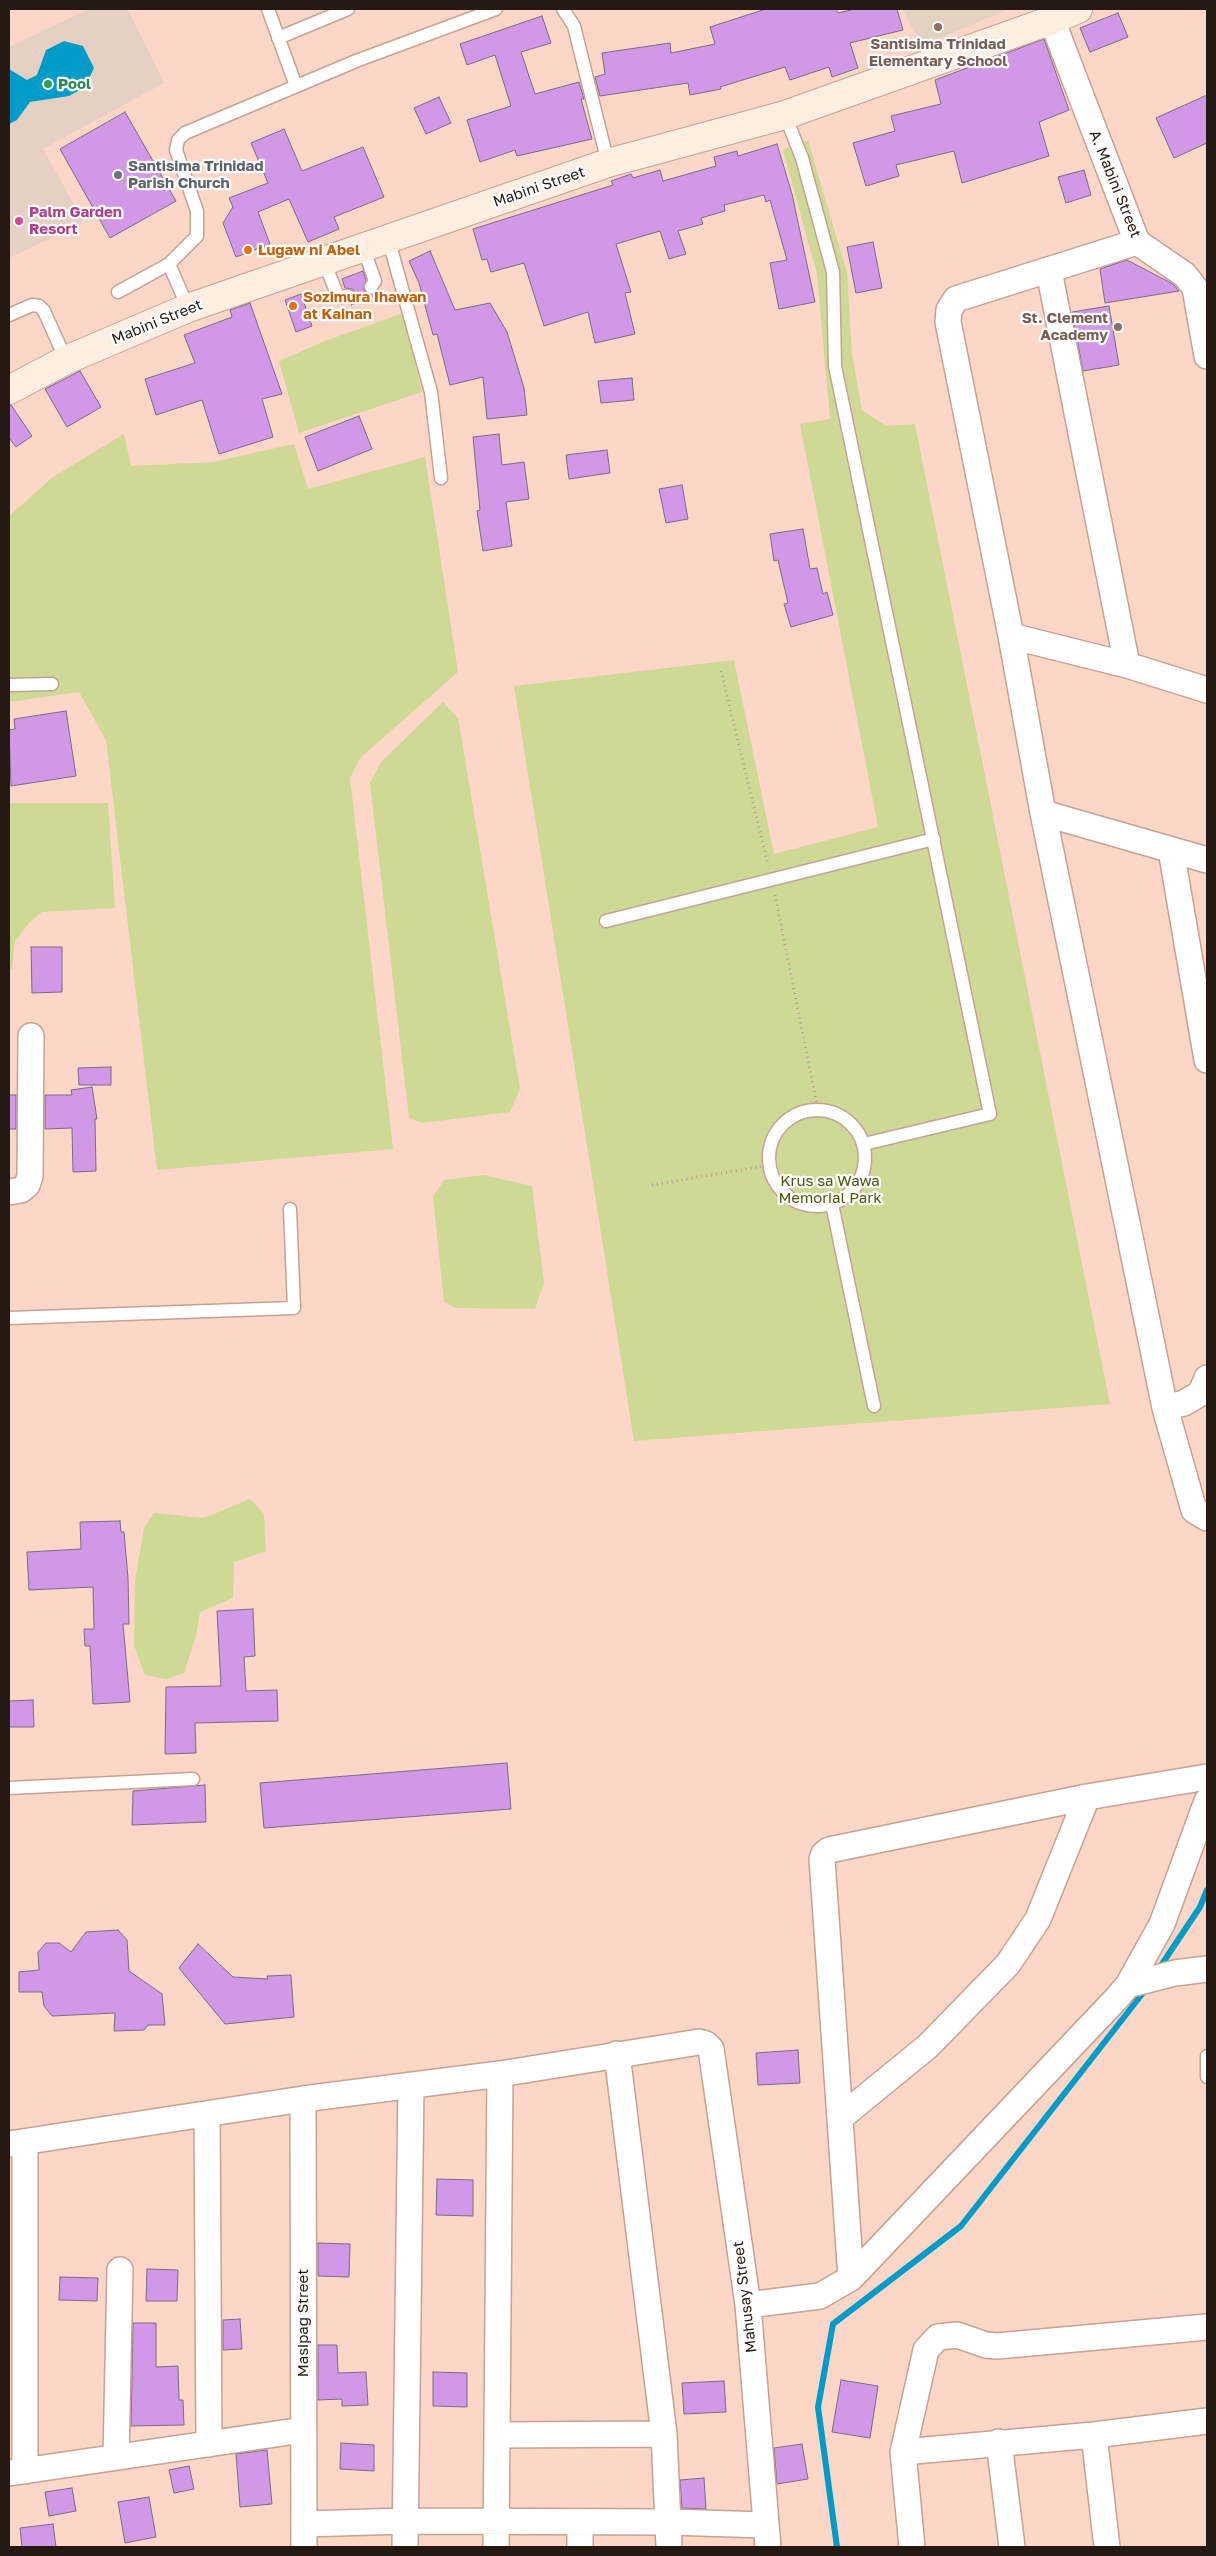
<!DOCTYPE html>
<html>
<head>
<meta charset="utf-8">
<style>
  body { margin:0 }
  #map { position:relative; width:1216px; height:2556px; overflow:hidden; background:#fcd6c6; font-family:"Golos Text",sans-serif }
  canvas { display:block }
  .frame { position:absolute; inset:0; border:10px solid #261813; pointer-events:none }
</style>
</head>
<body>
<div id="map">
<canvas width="1216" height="2556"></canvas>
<div class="frame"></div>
</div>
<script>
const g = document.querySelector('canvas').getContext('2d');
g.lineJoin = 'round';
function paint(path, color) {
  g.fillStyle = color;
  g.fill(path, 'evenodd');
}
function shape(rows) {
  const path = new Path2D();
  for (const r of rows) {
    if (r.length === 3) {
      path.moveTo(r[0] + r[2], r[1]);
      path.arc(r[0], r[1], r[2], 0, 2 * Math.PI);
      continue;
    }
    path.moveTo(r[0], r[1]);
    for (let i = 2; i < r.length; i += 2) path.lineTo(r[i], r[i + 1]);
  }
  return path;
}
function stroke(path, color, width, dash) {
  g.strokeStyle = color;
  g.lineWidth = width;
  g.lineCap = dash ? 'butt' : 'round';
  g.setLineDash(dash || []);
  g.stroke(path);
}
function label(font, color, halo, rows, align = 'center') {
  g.font = font + ' "Golos Text",sans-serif';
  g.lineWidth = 4.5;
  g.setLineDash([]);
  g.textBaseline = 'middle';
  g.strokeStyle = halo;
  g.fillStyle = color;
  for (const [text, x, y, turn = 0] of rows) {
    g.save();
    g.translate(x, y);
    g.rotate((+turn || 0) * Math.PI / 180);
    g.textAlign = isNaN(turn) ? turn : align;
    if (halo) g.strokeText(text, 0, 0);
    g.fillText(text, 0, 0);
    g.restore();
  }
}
paint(shape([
  [89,9,128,9,164,83,43,149,84,222,9,258,9,47]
]), '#e6d0c4');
paint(shape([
  [902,9,1008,9,922,46]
]), '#e2d3c0');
paint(shape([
  [808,140,847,273,852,354,862,410,886,426,915,424,1110,1404,634,1441,514,686,734,660,774,854,878,827,800,424,830,419,817,274,783,150],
  [403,313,422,392,299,433,279,361,325,341],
  [124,434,131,466,213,462,294,444,308,489,425,457,458,672,360,758,350,778,393,1149,157,1170,106,740,79,692,9,702,9,516,53,477],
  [443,702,458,718,520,1089,510,1112,422,1123,409,1118,370,783,381,762],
  [9,803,108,803,115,908,42,912,30,922,15,941,12,969,9,969],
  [484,1175,532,1186,544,1283,535,1309,456,1308,444,1302,433,1197,444,1180],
  [250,1499,264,1514,266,1551,234,1562,233,1598,200,1612,196,1636,184,1673,166,1679,145,1675,134,1646,135,1580,144,1528,154,1513,204,1518]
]), '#ced996');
paint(shape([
  [64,41,83,46,94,68,85,87,69,96,30,102,17,120,9,124,9,69,27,80,37,75,46,50]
]), '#009cc7');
stroke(shape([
  [1158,1970,1200,1907,1207,1890],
  [837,2547,818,2407,833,2324,961,2226,1146,1989]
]), '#009cc7', 6);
const building = shape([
  [766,9,836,9,838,13,855,9,897,9,903,30,850,43,858,68,832,77,829,67,790,80,785,67,720,87,721,89,690,95,688,83,600,96,595,77,605,74,602,53,670,43,671,53,715,44,710,27,766,9],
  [1118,13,1128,37,1090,52,1080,28,1118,13],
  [542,16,551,43,521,52,535,94,579,82,584,99,581,99,592,139,517,156,515,150,480,162,467,120,511,106,495,55,467,65,460,44,542,16],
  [1044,39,1069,110,1039,122,1049,156,962,183,954,151,896,165,899,176,866,186,853,143,895,131,891,116,941,104,935,80,1044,39],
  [1207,95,1207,143,1174,158,1156,118,1207,95],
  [439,97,451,123,426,134,414,108,439,97],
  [125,112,176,201,110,238,60,149,125,112],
  [284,129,302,171,363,147,384,197,334,217,339,229,308,242,289,199,258,212,270,244,236,257,223,223,233,207,229,198,268,183,251,143,284,129],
  [777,144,792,194,815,302,779,309,770,263,787,260,770,200,766,202,764,195,724,205,725,211,701,218,703,224,678,231,686,254,669,259,660,231,616,244,631,292,625,293,635,334,595,343,588,312,544,326,524,263,491,272,487,259,482,260,473,229,613,185,611,181,631,174,633,178,660,170,663,181,716,166,714,157,737,151,738,156,777,144],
  [1084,170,1091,195,1066,203,1058,177,1084,170],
  [873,242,882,288,856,293,847,247,873,242],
  [430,251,455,310,490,303,507,332,524,388,527,415,487,419,483,377,450,385,437,334,433,335,419,283,409,261,430,251],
  [1127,260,1173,284,1179,291,1105,303,1100,269,1127,260],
  [363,271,366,280,364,290,375,296,351,305,356,295,352,289,345,288,342,279,363,271],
  [301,294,312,326,296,332,285,300,301,294],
  [250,303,282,394,262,399,273,437,219,454,202,400,156,415,145,379,195,363,184,335,232,317,230,310,250,303],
  [1109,306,1119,365,1083,371,1072,312,1109,306],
  [80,371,101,407,67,427,45,389,80,371],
  [632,378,634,400,601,403,598,381,632,378],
  [11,405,32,436,16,447,9,438,9,406,11,405],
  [359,416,372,449,318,471,305,437,359,416],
  [499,434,502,465,524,462,529,499,506,502,512,546,483,551,477,511,480,510,473,437,499,434],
  [607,450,610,473,569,479,566,455,607,450],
  [682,485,688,519,666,523,659,489,682,485],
  [803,529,810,569,817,568,823,594,827,592,833,615,791,627,784,604,788,603,778,560,774,561,770,534,803,529],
  [66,711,76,776,11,786,9,730,15,729,14,719,66,711],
  [31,947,62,947,62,992,32,993,31,947],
  [111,1067,111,1085,79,1085,78,1068,111,1067],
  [92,1087,97,1119,95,1119,96,1171,73,1172,72,1128,45,1129,45,1095,72,1095,71,1090,92,1087],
  [9,1095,16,1095,16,1129,9,1129,9,1095],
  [120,1521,121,1532,124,1532,128,1578,129,1624,123,1624,130,1702,93,1704,90,1646,85,1646,84,1629,94,1629,93,1587,29,1590,27,1552,81,1549,80,1522,120,1521],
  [253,1609,255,1656,244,1657,246,1691,277,1690,278,1721,195,1723,196,1753,165,1754,166,1687,221,1686,217,1611,253,1609],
  [33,1700,34,1727,9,1727,9,1701,33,1700],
  [507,1763,511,1809,264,1828,260,1783,507,1763],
  [205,1785,206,1822,132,1825,133,1791,205,1785],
  [118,1930,127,1940,129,1971,162,1994,165,2025,148,2025,144,2030,114,2031,115,2013,52,2016,44,2006,42,1992,19,1992,19,1972,39,1970,38,1952,46,1943,59,1943,71,1952,86,1932,118,1930],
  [198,1944,233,1977,268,1979,267,1976,291,1975,294,2017,225,2024,179,1968,198,1944],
  [798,2050,800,2083,758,2085,756,2053,798,2050],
  [437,2179,473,2180,473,2216,436,2215,437,2179],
  [318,2243,350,2244,349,2277,318,2276,318,2243],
  [147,2269,178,2270,177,2301,146,2301,147,2269],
  [60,2277,98,2278,97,2301,59,2300,60,2277],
  [240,2319,242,2349,223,2350,223,2320,240,2319],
  [133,2323,156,2323,156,2367,178,2366,179,2400,183,2400,184,2425,131,2426,133,2323],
  [318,2345,337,2345,338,2373,366,2372,368,2405,342,2406,342,2399,318,2400,318,2345],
  [433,2372,467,2373,467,2407,433,2406,433,2372],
  [841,2380,878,2386,870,2438,832,2432,841,2380],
  [724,2381,726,2412,684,2414,682,2383,724,2381],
  [341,2443,374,2445,374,2471,340,2469,341,2443],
  [802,2444,808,2479,777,2484,774,2448,802,2444],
  [267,2450,272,2504,240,2507,236,2454,267,2450],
  [189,2466,194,2489,174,2493,169,2470,189,2466],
  [704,2478,706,2509,682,2508,680,2480,704,2478],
  [72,2488,76,2511,49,2516,45,2492,72,2488],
  [149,2497,156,2537,125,2543,118,2502,149,2497],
  [53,2524,56,2547,22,2547,20,2528,53,2524]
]);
paint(building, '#d098e6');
stroke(building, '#7d6a85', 1);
const lane = shape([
  [268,9,296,86],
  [563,9,574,26,608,163],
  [278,38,348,9],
  [785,115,802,158,833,272,835,366,990,1114,864,1144],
  [388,238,431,392,441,478],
  [363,247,375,281,371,287],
  [324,261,337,294,340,297,348,296],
  [169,264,188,308],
  [118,292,169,264,197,236,197,211,176,150,178,140,185,133,356,61,496,9],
  [9,315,32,305,39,306,44,311,66,360],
  [9,685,52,684],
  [606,921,934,839],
  [817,1158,48],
  [832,1204,874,1406],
  [9,1318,294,1308,290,1209],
  [9,1788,193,1779],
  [1207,2056,1207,2077]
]);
const street = shape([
  [1052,20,1137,242,1185,275,1195,288,1207,356],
  [1137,242,956,299,949,310,948,322,1011,636,1043,813,1165,1408,1194,1510,1207,1518],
  [1049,271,1127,665],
  [1011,636,1127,665,1207,690],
  [1043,813,1207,860],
  [1171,850,1207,1060],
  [9,1192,21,1190,27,1185,30,1176,31,1036],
  [1165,1408,1184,1403,1201,1393,1207,1378],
  [1128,1985,1175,1973,1207,1969],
  [617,2054,664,2434,669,2547],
  [303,2099,304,2547],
  [207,2114,209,2444],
  [840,2118,928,2046,1008,1964,1038,1919,1087,1797],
  [25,2142,25,2471],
  [9,2144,303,2099,500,2074,699,2042,706,2044,711,2049,748,2305,768,2547],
  [851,2278,822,1859,824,1854,829,1850,1087,1797,1207,1777],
  [748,2305,820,2296,851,2278,1117,1998,1128,1985,1162,1924,1207,1801],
  [497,2435,664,2434],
  [1094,2435,1107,2547],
  [999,2442,1012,2547],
  [903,2452,1094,2435,1207,2421],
  [116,2457,120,2270],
  [9,2473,303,2430],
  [580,2523,580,2547],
  [304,2524,405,2521,669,2522,765,2525],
  [405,2547,411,2086],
  [496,2547,500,2074],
  [912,2547,903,2452,926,2350,938,2337,957,2335,986,2345,997,2346,1207,2327]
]);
const secondary = shape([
  [9,390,66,360,188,308,608,163,785,115,1052,20,1078,9]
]);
stroke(lane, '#c6a293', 15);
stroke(street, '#c6a293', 28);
stroke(secondary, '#c6a293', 30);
stroke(shape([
  [721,671,768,865],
  [775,895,818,1110],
  [652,1185,770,1165]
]), '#b99a8e', 3, [1, 4]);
stroke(lane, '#fff', 12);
stroke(street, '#fff', 25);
stroke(secondary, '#fdeee2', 28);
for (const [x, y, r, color] of [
  [938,27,5,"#8d6e63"],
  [48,84,5,"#2e9e5b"],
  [118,175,5,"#6b7280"],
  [19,221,5,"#d1479c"],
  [248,250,5,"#e8710a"],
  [293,306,5,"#e8710a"],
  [1118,327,5,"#8d6e63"]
]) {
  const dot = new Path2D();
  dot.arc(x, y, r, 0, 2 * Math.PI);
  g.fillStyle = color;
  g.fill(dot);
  stroke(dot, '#fff', 2);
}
label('bold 15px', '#785e54', '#fff', [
  ["Santisima Trinidad",938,44],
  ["Elementary School",938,61],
  ["St. Clement",1108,318,"right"],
  ["Academy",1108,335,"right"]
]);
label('bold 15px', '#27864d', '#fff', [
  ["Pool",58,84]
], 'left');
label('bold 15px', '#5b616d', '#fff', [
  ["Santisima Trinidad",128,166],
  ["Parish Church",128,183]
], 'left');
label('15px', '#261813', '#fff', [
  ["A. Mabini Street",1115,184,68],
  ["Mabini Street",539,187,-19],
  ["Mabini Street",157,322,-22],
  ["Mahusay Street",745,2297,-97],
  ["Masipag Street",303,2323,-90]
]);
label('bold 15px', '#b23c85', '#fff', [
  ["Palm Garden",29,212],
  ["Resort",29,229]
], 'left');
label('bold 15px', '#c56008', '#fff', [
  ["Lugaw ni Abel",258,250],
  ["Sozimura Ihawan",303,297],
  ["at Kainan",303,314]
], 'left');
label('15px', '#4e560b', '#fff', [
  ["Krus sa Wawa",830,1181],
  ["Memorial Park",830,1198]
]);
</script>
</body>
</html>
